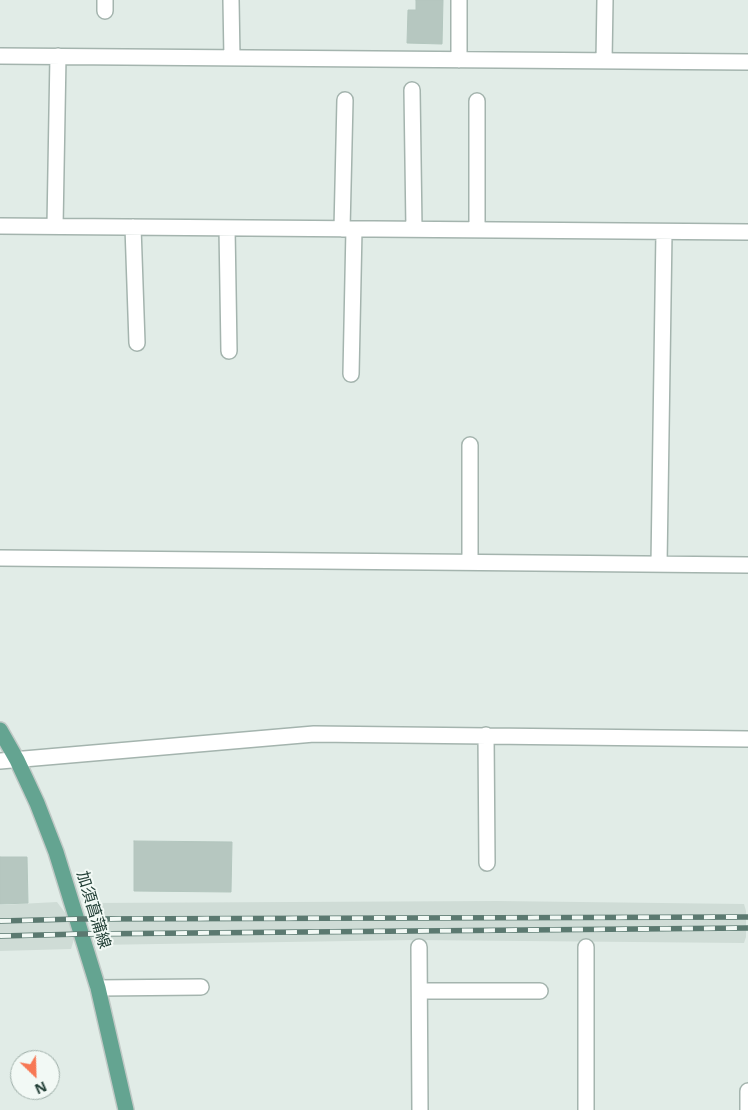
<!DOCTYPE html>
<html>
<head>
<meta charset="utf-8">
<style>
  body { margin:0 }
  #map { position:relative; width:748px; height:1110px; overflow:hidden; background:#e1ece7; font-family:"Noto Sans",sans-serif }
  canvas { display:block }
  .north { position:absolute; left:10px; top:1050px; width:50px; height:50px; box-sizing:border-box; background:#f2f9f5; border:1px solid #9eaea8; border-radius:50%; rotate:156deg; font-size:14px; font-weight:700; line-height:20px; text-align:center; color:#213e35 }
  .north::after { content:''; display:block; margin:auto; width:18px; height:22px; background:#f77854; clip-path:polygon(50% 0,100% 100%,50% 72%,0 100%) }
</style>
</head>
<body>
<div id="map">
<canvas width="748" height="1110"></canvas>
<div class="north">N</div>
</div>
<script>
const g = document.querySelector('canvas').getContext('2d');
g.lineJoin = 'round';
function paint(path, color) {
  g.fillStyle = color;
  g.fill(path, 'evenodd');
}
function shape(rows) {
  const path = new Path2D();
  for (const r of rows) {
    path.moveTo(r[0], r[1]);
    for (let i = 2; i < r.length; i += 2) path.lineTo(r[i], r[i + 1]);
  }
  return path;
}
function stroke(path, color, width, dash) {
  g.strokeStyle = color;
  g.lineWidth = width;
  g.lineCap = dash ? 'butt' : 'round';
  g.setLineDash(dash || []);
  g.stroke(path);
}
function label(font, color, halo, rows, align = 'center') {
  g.font = font + ' "Noto Sans","Noto Sans JP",sans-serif';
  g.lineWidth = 4;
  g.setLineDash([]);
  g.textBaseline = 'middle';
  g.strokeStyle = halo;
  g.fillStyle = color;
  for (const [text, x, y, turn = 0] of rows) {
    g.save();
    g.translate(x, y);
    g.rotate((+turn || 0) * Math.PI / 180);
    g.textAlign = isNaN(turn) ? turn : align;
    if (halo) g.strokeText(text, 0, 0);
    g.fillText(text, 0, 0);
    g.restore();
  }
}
paint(shape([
  [497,901,744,904,746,911,746,937,744,943,414,940,95,945,87,913,89,903],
  [57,902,66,914,74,939,71,949,0,951,0,905]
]), '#cfdcd6');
const building = shape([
  [416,0,443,0,442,44,407,43,408,10,416,10,416,0],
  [134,841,232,842,231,892,134,891,134,841],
  [0,857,27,857,28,903,0,904,0,857]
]);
paint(building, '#b6c7c0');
stroke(building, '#b3c6be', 1);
const minor = shape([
  [231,0,232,58],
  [459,0,459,60],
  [105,11,105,0],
  [0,56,748,62],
  [604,61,605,0],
  [412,90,414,229],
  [477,101,477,230],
  [0,226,748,232],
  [55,226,58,56],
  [133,227,137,343],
  [227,228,229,351],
  [342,229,345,100],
  [351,374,354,229],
  [470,445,470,562],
  [0,558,748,565],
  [659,564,664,232],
  [486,735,487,863],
  [0,761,314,734,748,739],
  [419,947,420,1110],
  [586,947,586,1110],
  [98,988,201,987],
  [420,991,540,991],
  [748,1110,748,1091]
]);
const major = shape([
  [0,730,17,760,37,803,56,852,98,988,126,1110]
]);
stroke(minor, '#a4b4ae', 18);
stroke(major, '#c1c9c6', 18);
stroke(minor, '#fff', 15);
stroke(major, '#64a491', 15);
const rail = shape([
  [0,921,78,919,748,917],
  [0,936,82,934,748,928]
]);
stroke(rail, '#5b7970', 5.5);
stroke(rail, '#f2f9f5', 4, [11]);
label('16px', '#213e35', '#f2f9f5', [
  ["加須菖蒲線",93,910,73]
]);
</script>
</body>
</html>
